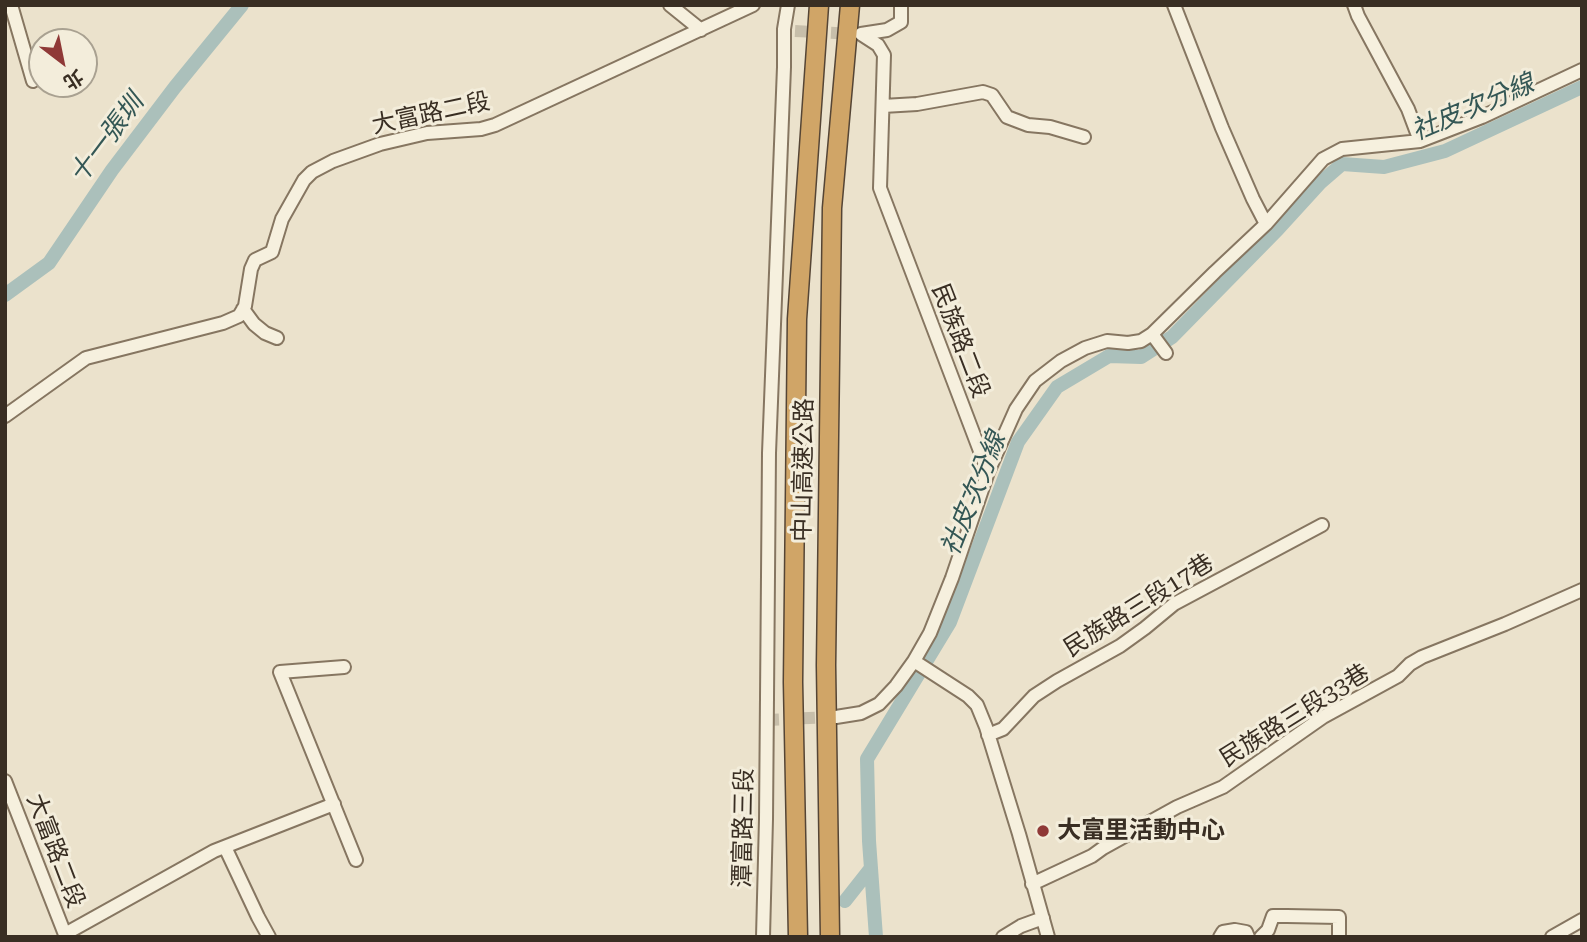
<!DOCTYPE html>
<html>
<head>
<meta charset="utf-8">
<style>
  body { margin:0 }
  #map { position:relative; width:1587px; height:942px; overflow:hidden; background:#ebe2cc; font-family:"Roboto Serif","Noto Sans TC",serif }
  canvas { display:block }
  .frame { position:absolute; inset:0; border:7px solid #392e23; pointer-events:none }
  .north { position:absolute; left:28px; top:28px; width:70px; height:70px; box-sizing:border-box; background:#f3eddb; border:2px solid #a9a191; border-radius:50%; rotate:148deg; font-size:19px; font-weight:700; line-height:28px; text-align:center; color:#392e23 }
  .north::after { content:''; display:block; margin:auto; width:24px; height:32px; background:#8f3937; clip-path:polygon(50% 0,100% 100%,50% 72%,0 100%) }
</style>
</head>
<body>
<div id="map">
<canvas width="1587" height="942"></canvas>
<div class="frame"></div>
<div class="north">北</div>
</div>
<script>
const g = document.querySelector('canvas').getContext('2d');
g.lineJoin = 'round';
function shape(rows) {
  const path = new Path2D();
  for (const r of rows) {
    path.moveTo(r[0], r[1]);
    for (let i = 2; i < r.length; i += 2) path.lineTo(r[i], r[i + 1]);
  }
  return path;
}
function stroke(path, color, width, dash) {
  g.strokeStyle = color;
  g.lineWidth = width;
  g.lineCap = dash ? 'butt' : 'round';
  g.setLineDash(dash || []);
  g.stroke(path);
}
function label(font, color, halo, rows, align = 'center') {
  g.font = font + ' "Roboto Serif","Noto Sans TC",serif';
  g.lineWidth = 6;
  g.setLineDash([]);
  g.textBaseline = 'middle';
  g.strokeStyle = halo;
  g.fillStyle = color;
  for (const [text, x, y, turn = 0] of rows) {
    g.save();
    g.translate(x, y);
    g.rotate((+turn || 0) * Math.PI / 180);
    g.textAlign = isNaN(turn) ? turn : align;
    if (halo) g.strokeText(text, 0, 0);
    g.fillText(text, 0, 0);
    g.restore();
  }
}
stroke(shape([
  [5,295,49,263,112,170,175,87,242,5],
  [845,901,871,868],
  [876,937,869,841,867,759,950,622,1018,442,1057,387,1109,356,1141,357,1172,337,1278,229,1320,183,1342,164,1384,167,1445,151,1582,87]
]), '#abc0bb', 14);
stroke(shape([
  [795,31,853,34],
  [767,720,833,717]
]), '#c7beaa', 12, [12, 6]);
const minor = shape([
  [11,5,33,81],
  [670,5,701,30],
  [1174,5,1222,128,1253,199,1266,224],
  [1354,5,1358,16,1408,109,1420,141],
  [861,34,887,30,901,22,901,5],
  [883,106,917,104,983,92,992,95,1007,117,1028,125,1050,127,1084,137],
  [243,309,254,324,265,333,277,338],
  [1152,334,1166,353],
  [5,416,86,358,223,323,239,316,245,306,251,269,255,260,272,252,282,219,304,180,312,172,333,161,380,144,427,133,481,129,495,125,753,5],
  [988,472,1016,409,1035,381,1061,361,1085,348,1107,341,1128,343,1141,341,1152,334,1215,272,1266,224,1323,159,1342,149,1420,141,1482,117,1582,70],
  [914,661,968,696,977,705,986,727,1019,834,1048,937],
  [344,667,280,672,356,860],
  [836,717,861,713,879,704,896,686,914,661,930,633,952,578,988,472,880,188,884,55,878,45,861,34],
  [988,735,1003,729,1034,696,1057,681,1120,646,1145,628,1174,604,1322,525],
  [5,781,66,937],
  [225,847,258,917,269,937],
  [1032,884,1092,856,1103,848,1177,807,1223,787,1323,717,1398,676,1410,664,1422,657,1505,624,1582,590],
  [65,934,214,851,334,804],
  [763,937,766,819,769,453,784,67,784,29,788,5],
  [1003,937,1021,926,1043,918],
  [1220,937,1223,932,1235,930,1246,932,1248,937],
  [1261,937,1268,930,1273,916,1287,916,1339,917,1339,937],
  [1552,937,1582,920]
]);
const highway = shape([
  [798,937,793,682,797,319,819,5],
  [830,937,826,665,832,208,850,5]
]);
stroke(minor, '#867661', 16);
stroke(highway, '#554535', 21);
stroke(minor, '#f6f0de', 12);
stroke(highway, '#d0a567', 18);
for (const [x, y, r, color] of [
  [1043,831,7,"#8f3937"]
]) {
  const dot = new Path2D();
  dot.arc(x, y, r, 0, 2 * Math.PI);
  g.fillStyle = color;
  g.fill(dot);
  stroke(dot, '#f3eddb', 2.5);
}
label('24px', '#392e23', '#f3eddb', [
  ["大富路二段",431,114,-12],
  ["民族路二段",960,341,69],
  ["中山高速公路",804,470,-89],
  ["民族路三段17巷",1139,606,-32],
  ["民族路三段33巷",1295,716,-32],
  ["潭富路三段",744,828,-89],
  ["大富路二段",55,851,69]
]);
label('bold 24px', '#392e23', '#f3eddb', [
  ["大富里活動中心",1057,831]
], 'left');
label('italic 26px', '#345755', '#f3eddb', [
  ["社皮次分線",1473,108,-23],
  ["十一張圳",107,139,-53],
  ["社皮次分線",974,494,-68]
]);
</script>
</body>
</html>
